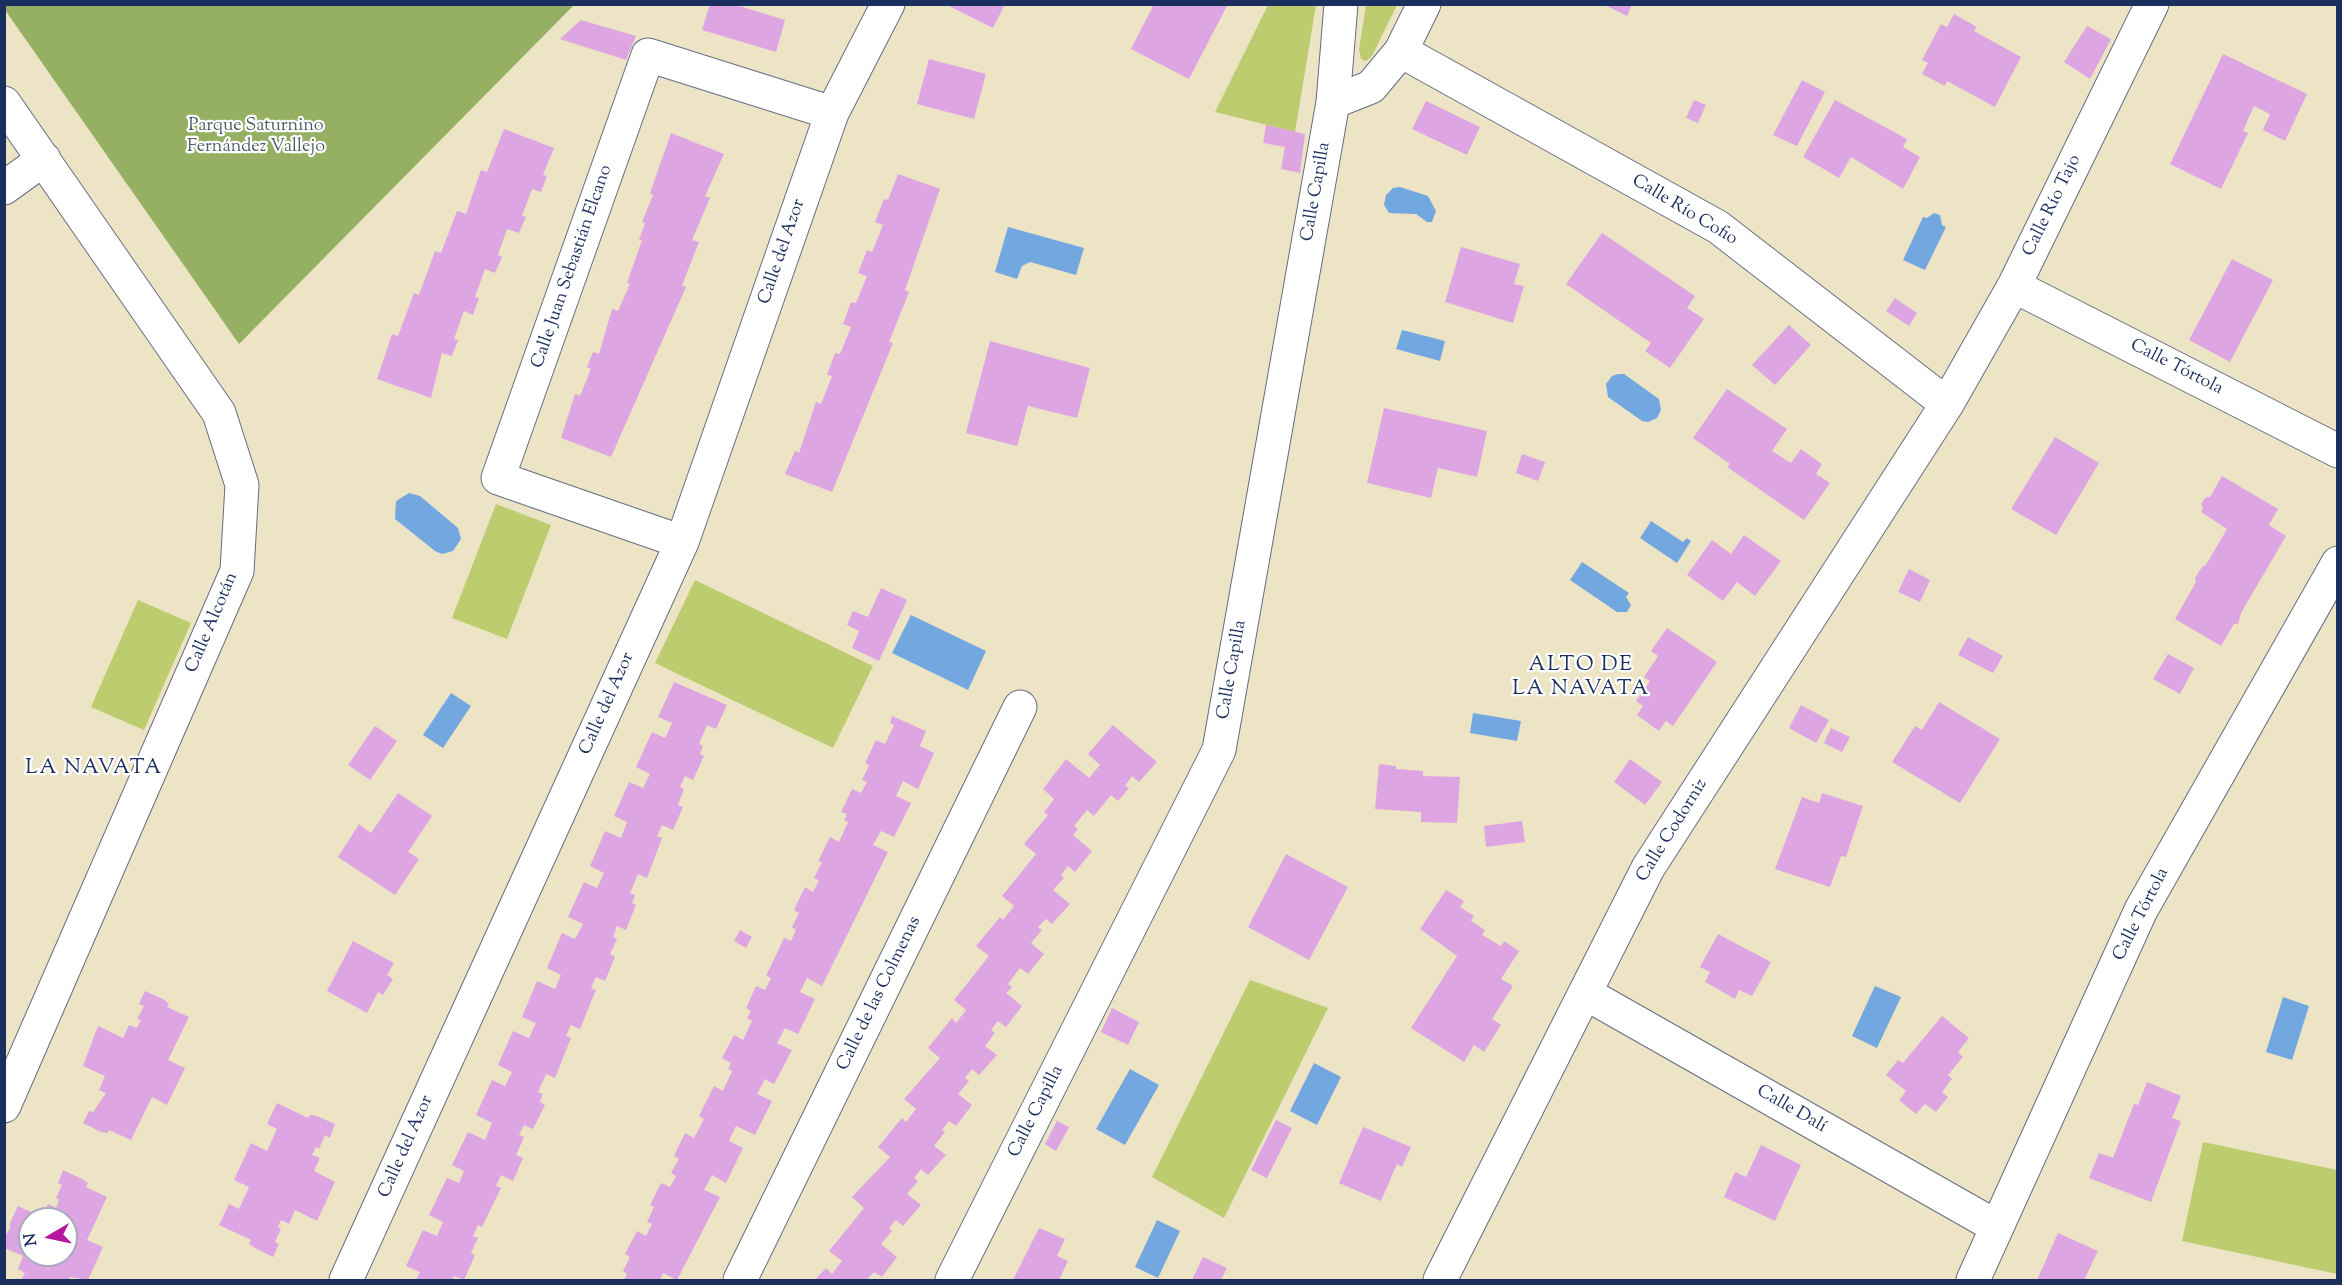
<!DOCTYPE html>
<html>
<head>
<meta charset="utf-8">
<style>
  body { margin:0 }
  #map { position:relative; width:2342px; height:1285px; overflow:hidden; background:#ede4c6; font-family:"Sorts Mill Goudy",serif }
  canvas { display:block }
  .frame { position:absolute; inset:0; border:6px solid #1b2f5e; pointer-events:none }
  .north { position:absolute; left:18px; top:1207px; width:60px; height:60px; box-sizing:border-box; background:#fff; border:2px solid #a4acbf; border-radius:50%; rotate:261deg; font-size:16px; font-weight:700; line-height:24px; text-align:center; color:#1b2f5e }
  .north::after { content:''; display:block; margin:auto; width:21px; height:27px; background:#b5179e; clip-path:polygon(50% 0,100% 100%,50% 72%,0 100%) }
</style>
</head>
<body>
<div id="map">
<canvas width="2342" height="1285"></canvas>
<div class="frame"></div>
<div class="north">N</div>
</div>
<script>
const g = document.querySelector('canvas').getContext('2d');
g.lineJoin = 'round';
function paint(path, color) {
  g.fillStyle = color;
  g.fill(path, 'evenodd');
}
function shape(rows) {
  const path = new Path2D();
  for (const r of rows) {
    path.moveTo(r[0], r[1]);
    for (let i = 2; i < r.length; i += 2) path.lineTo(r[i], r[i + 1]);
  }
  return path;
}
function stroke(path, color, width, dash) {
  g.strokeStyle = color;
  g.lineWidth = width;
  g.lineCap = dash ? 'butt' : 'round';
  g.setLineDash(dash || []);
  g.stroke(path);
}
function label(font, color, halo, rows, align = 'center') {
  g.font = font + ' "Sorts Mill Goudy",serif';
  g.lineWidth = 4.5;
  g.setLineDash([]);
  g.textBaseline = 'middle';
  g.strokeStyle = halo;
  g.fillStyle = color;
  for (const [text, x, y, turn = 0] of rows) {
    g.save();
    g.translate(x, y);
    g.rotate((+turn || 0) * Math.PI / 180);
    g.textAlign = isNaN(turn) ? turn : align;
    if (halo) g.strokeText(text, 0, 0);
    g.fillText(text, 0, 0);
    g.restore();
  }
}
paint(shape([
  [1268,5,1316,5,1295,132,1215,112],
  [1366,5,1397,5,1372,56,1366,61,1361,59,1359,50],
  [496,504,551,525,507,639,452,618],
  [695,580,873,666,833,748,655,663],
  [138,600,191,623,144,730,91,707],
  [1250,980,1328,1008,1224,1218,1152,1177],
  [2203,1142,2337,1170,2337,1274,2182,1241]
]), '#bccc6f');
paint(shape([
  [4,5,5,4,574,5,239,344,5,10]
]), '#95b062');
paint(shape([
  [1400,187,1428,196,1436,211,1432,222,1427,222,1416,214,1389,213,1384,205,1386,195,1393,188],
  [1934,213,1940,215,1942,225,1946,227,1925,270,1903,260,1923,217,1927,218],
  [1008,227,1084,248,1076,275,1030,262,1022,266,1017,279,995,272],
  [1402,330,1445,341,1440,361,1396,349],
  [1618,374,1624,374,1659,399,1661,410,1657,418,1648,422,1642,421,1608,397,1606,384,1612,376],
  [409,493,420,496,458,528,461,539,453,551,442,554,435,551,395,519,396,501],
  [1651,521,1683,542,1687,538,1691,541,1677,563,1640,538],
  [1582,562,1629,593,1626,597,1631,605,1627,612,1617,612,1570,580],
  [911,615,986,651,968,690,892,653],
  [451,693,471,706,443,748,423,735],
  [1473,713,1521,721,1517,741,1470,733],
  [1875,986,1901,997,1877,1048,1852,1036],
  [2283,997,2309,1006,2292,1060,2266,1052],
  [1314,1063,1341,1077,1317,1125,1290,1111],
  [1130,1069,1159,1085,1125,1145,1096,1129],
  [1157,1220,1180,1231,1158,1278,1135,1267]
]), '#73a7e0');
paint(shape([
  [710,4,733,4,785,20,776,52,702,30],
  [945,4,1005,4,993,28],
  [1154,4,1228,4,1189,79,1131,49],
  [1603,4,1632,4,1627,16],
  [1954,14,1977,27,1974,31,2021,57,1995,107,1947,81,1945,86,1922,74,1928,63,1922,60,1941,24,1947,27],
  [581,20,636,36,626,60,560,39],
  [2087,26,2111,39,2090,79,2064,62],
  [2223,54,2307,94,2285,141,2263,130,2270,114,2254,106,2243,131,2248,133,2221,189,2170,164],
  [929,59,986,74,974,119,917,104],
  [1802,80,1825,92,1797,146,1773,135],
  [1694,100,1706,105,1698,123,1686,118],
  [1835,100,1907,139,1903,147,1920,157,1903,189,1851,157,1839,178,1803,157],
  [1426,101,1480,127,1467,155,1412,129],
  [1266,125,1305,134,1300,173,1281,169,1285,147,1263,143],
  [504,129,554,148,543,175,547,176,541,192,532,189,522,216,526,217,519,233,507,229,498,255,502,257,495,273,485,269,475,297,479,298,473,315,464,311,454,339,458,340,452,356,442,353,431,398,377,379,392,334,398,336,414,293,419,295,435,251,441,253,457,211,466,214,481,170,487,172],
  [671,133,724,154,705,196,710,198,692,240,699,242,682,285,686,287,611,457,561,438,575,394,580,396,591,369,587,367,593,352,599,354,612,309,618,311,630,284,627,283,642,240,639,240,645,223,642,222,653,195,650,193],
  [898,174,940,189,905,290,909,292,889,342,893,343,832,492,785,474,795,451,799,453,816,402,821,404,832,376,827,375,835,353,840,354,851,327,843,324,851,302,856,303,867,276,858,273,867,250,872,252,883,225,875,222,884,199,888,200],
  [1602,233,1695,296,1687,308,1704,319,1670,368,1645,351,1651,343,1566,284],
  [1461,247,1520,264,1514,284,1524,286,1513,323,1445,302],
  [2232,259,2273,280,2230,362,2189,340],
  [1895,298,1917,313,1909,326,1886,311],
  [1789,325,1811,345,1775,385,1752,365],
  [990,341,1090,368,1077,418,1028,406,1017,446,966,433],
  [1727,389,1787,429,1772,451,1791,463,1801,449,1822,464,1816,474,1830,483,1804,520,1727,467,1730,464,1693,438],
  [1384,408,1487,431,1477,477,1438,468,1431,498,1367,483],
  [2055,437,2099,463,2056,535,2011,509],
  [1522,454,1545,462,1538,481,1516,473],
  [2222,476,2278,509,2269,525,2286,536,2241,613,2238,624,2234,624,2221,646,2175,619,2196,582,2195,578,2202,567,2206,565,2227,529,2201,512,2203,508,2201,504,2206,497,2210,497],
  [1744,535,1781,561,1755,596,1737,582,1723,601,1687,575,1712,540,1731,554],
  [1909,569,1930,580,1920,602,1898,592],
  [881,588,907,600,879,661,852,648,859,631,847,625,853,611,868,617],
  [1667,628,1717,662,1673,726,1666,721,1659,731,1637,715,1643,706,1636,701,1650,681,1644,677,1658,656,1651,651],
  [1968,637,2003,656,1993,673,1958,655],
  [2168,654,2194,668,2180,694,2153,679],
  [674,682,727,705,716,729,707,725,699,744,703,746,700,754,704,756,693,780,685,776,680,787,684,789,678,805,683,807,673,830,662,825,657,836,662,838,647,878,638,874,630,893,635,895,632,903,636,905,626,930,617,926,613,937,617,939,610,954,615,957,605,981,596,977,591,988,596,990,580,1029,571,1025,566,1036,571,1038,555,1078,546,1074,538,1092,543,1094,540,1102,545,1105,533,1129,524,1125,519,1135,524,1137,516,1155,523,1158,513,1181,501,1175,496,1186,501,1188,482,1227,478,1225,473,1236,478,1238,471,1253,475,1255,464,1280,454,1276,452,1280,416,1280,420,1272,406,1266,423,1230,437,1236,443,1222,429,1215,447,1178,459,1183,464,1171,452,1165,468,1132,485,1140,492,1123,476,1115,492,1080,505,1086,512,1072,498,1065,513,1031,529,1038,536,1023,522,1017,537,981,555,989,561,975,547,968,562,933,575,939,583,924,568,917,584,882,597,888,604,873,590,866,605,831,621,838,627,822,614,816,629,782,643,788,650,774,636,767,652,732,665,738,672,723,658,717],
  [1939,702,2000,739,1960,803,1892,762,1915,726,1922,730],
  [1801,705,1829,720,1816,743,1789,728],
  [892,716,926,731,920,746,934,753,918,789,903,781,896,796,911,803,894,837,881,831,873,845,888,852,822,986,807,978,800,992,815,999,798,1034,785,1028,777,1043,792,1050,774,1084,765,1079,757,1094,772,1101,755,1135,736,1126,729,1141,743,1148,726,1183,712,1175,704,1190,720,1197,677,1280,663,1273,660,1280,624,1280,627,1274,623,1271,630,1257,625,1254,637,1231,646,1236,652,1224,647,1222,654,1207,650,1205,661,1183,670,1187,676,1176,671,1173,679,1159,674,1156,685,1133,694,1138,704,1119,699,1116,714,1086,723,1091,732,1071,728,1069,731,1063,722,1058,734,1035,743,1040,752,1021,747,1018,751,1011,746,1008,756,986,765,990,771,978,766,976,784,938,791,941,796,930,792,927,799,913,794,910,805,887,813,892,819,880,814,878,822,862,818,861,830,837,839,842,848,822,844,820,847,814,841,812,852,789,861,793,867,782,862,780,869,765,865,763,876,740,885,744,894,725,890,723],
  [1113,725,1157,762,1139,782,1132,776,1125,786,1129,788,1118,801,1111,795,1094,816,1087,810,1074,826,1078,829,1073,835,1092,851,1075,872,1068,866,1061,875,1064,878,1053,890,1070,904,1052,924,1046,919,1038,927,1042,930,1031,943,1044,954,1028,974,1020,968,1008,984,1012,987,1006,993,1022,1006,1006,1027,998,1021,991,1030,995,1033,985,1046,997,1055,979,1075,972,1069,965,1078,969,1081,958,1094,972,1105,956,1126,949,1121,942,1130,945,1132,934,1146,946,1155,928,1175,921,1169,914,1178,918,1181,907,1194,921,1205,903,1226,896,1220,889,1228,892,1231,881,1244,897,1257,882,1277,874,1272,867,1280,815,1280,826,1268,832,1274,842,1261,829,1251,864,1208,852,1197,890,1157,878,1147,902,1118,906,1122,916,1109,904,1099,940,1058,928,1048,952,1018,956,1023,966,1010,954,1000,989,956,976,946,1000,917,1003,920,1014,906,1002,896,1036,854,1024,844,1048,815,1044,812,1054,799,1043,789,1066,759,1089,778,1100,765,1088,754],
  [375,726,397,741,370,780,348,765],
  [1831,728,1850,737,1842,752,1824,743],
  [1630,759,1662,782,1645,805,1614,782],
  [1379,764,1396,766,1396,769,1423,771,1423,776,1460,777,1457,823,1421,822,1421,812,1375,809],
  [398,793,432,816,408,852,419,859,395,895,338,857,359,824,371,833],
  [1822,793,1863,806,1846,857,1841,856,1830,887,1775,869,1802,797,1819,803],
  [1522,821,1525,842,1486,847,1484,826],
  [1286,854,1348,887,1309,960,1248,927],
  [1446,890,1464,901,1460,907,1474,916,1471,921,1485,930,1482,935,1501,946,1504,941,1519,951,1501,979,1513,986,1492,1019,1501,1025,1484,1052,1474,1045,1464,1062,1411,1028,1457,956,1420,929],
  [740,930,752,937,746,948,734,941],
  [1718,934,1771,962,1752,996,1739,990,1735,999,1705,982,1710,972,1700,967],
  [353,941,394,963,387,975,393,979,383,995,378,992,367,1013,327,991],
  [145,991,163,999,169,1004,167,1007,189,1017,168,1060,185,1068,167,1105,152,1097,131,1140,109,1130,108,1133,101,1132,83,1123,89,1111,93,1112,106,1093,99,1090,105,1076,83,1066,98,1026,123,1038,129,1025,137,1028,141,1020,137,1019,144,1006,139,1004],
  [1112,1008,1139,1022,1128,1045,1101,1032],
  [1942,1016,1969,1038,1958,1052,1963,1057,1948,1075,1952,1079,1942,1092,1948,1097,1936,1112,1925,1104,1916,1114,1899,1100,1906,1091,1886,1075,1898,1060,1903,1063],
  [2147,1082,2181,1096,2172,1118,2181,1121,2151,1202,2089,1178,2099,1153,2113,1158,2134,1104,2138,1105],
  [277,1103,308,1118,310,1115,317,1116,335,1124,330,1138,325,1135,319,1149,316,1147,312,1155,320,1158,314,1171,335,1182,317,1221,295,1210,289,1224,281,1220,278,1227,281,1229,275,1242,279,1244,273,1257,255,1248,249,1244,251,1240,219,1225,229,1204,239,1209,249,1187,234,1180,251,1143,267,1151,277,1129,267,1124],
  [1276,1120,1292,1128,1267,1178,1251,1170],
  [1057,1121,1069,1127,1056,1151,1045,1144],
  [1363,1127,1411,1147,1402,1167,1397,1164,1381,1201,1339,1183],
  [1761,1145,1801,1165,1775,1221,1724,1197,1735,1172,1746,1177],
  [63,1170,82,1179,88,1183,86,1187,107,1197,87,1240,103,1247,88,1280,70,1277,68,1280,21,1280,25,1273,18,1269,23,1256,4,1248,4,1239,11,1226,9,1225,18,1206,42,1217,48,1204,56,1208,59,1200,56,1198,62,1185,58,1183],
  [30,1219,66,1219,66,1255,30,1255],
  [1039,1228,1065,1239,1057,1256,1068,1261,1059,1280,1013,1280],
  [2058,1233,2098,1251,2084,1280,2037,1280],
  [1203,1257,1227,1268,1221,1280,1192,1280]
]), '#dda6e2');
const minor = shape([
  [1401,51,1718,227,1947,404],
  [1333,102,1371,87,1401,51,1424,4],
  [4,103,219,413,242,485,237,571,4,1106],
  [4,188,44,159],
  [2014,286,2338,451],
  [682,542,498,478,648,55,832,113],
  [1585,993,1997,1227],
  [346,1280,682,542,832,113,888,4],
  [740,1280,1020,707],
  [952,1280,1219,750,1333,102,1341,4],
  [1440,1280,1648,868,1947,404,2014,286,2152,4],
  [1973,1280,2141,910,2338,563]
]);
stroke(minor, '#646e82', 35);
stroke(minor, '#fff', 33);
label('18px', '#4b5e63', '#fff', [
  ["Parque Saturnino",256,127],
  ["Fernández Vallejo",256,148]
]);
label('18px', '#1b2f5e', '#fff', [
  ["Calle Capilla",1317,192,-80],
  ["Calle Río Tajo",2053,206,-64],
  ["Calle Río Cofio",1684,211,31],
  ["Calle del Azor",783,252,-71],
  ["Calle Juan Sebastián Elcano",573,267,-71],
  ["Calle Tórtola",2176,368,27],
  ["Calle Alcotán",213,623,-67],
  ["Calle Capilla",1233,670,-80],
  ["Calle del Azor",608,704,-66],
  ["Calle Codorniz",1673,831,-58],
  ["Calle Tórtola",2142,915,-63],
  ["Calle de las Colmenas",880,994,-64],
  ["Calle Dalí",1791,1110,30],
  ["Calle Capilla",1037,1112,-63],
  ["Calle del Azor",407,1147,-66]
]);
g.letterSpacing = '1.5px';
label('21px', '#1b2f5e', '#fff', [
  ["ALTO DE",1581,666],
  ["LA NAVATA",1581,690],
  ["LA NAVATA",94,769]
]);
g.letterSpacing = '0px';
</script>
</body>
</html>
